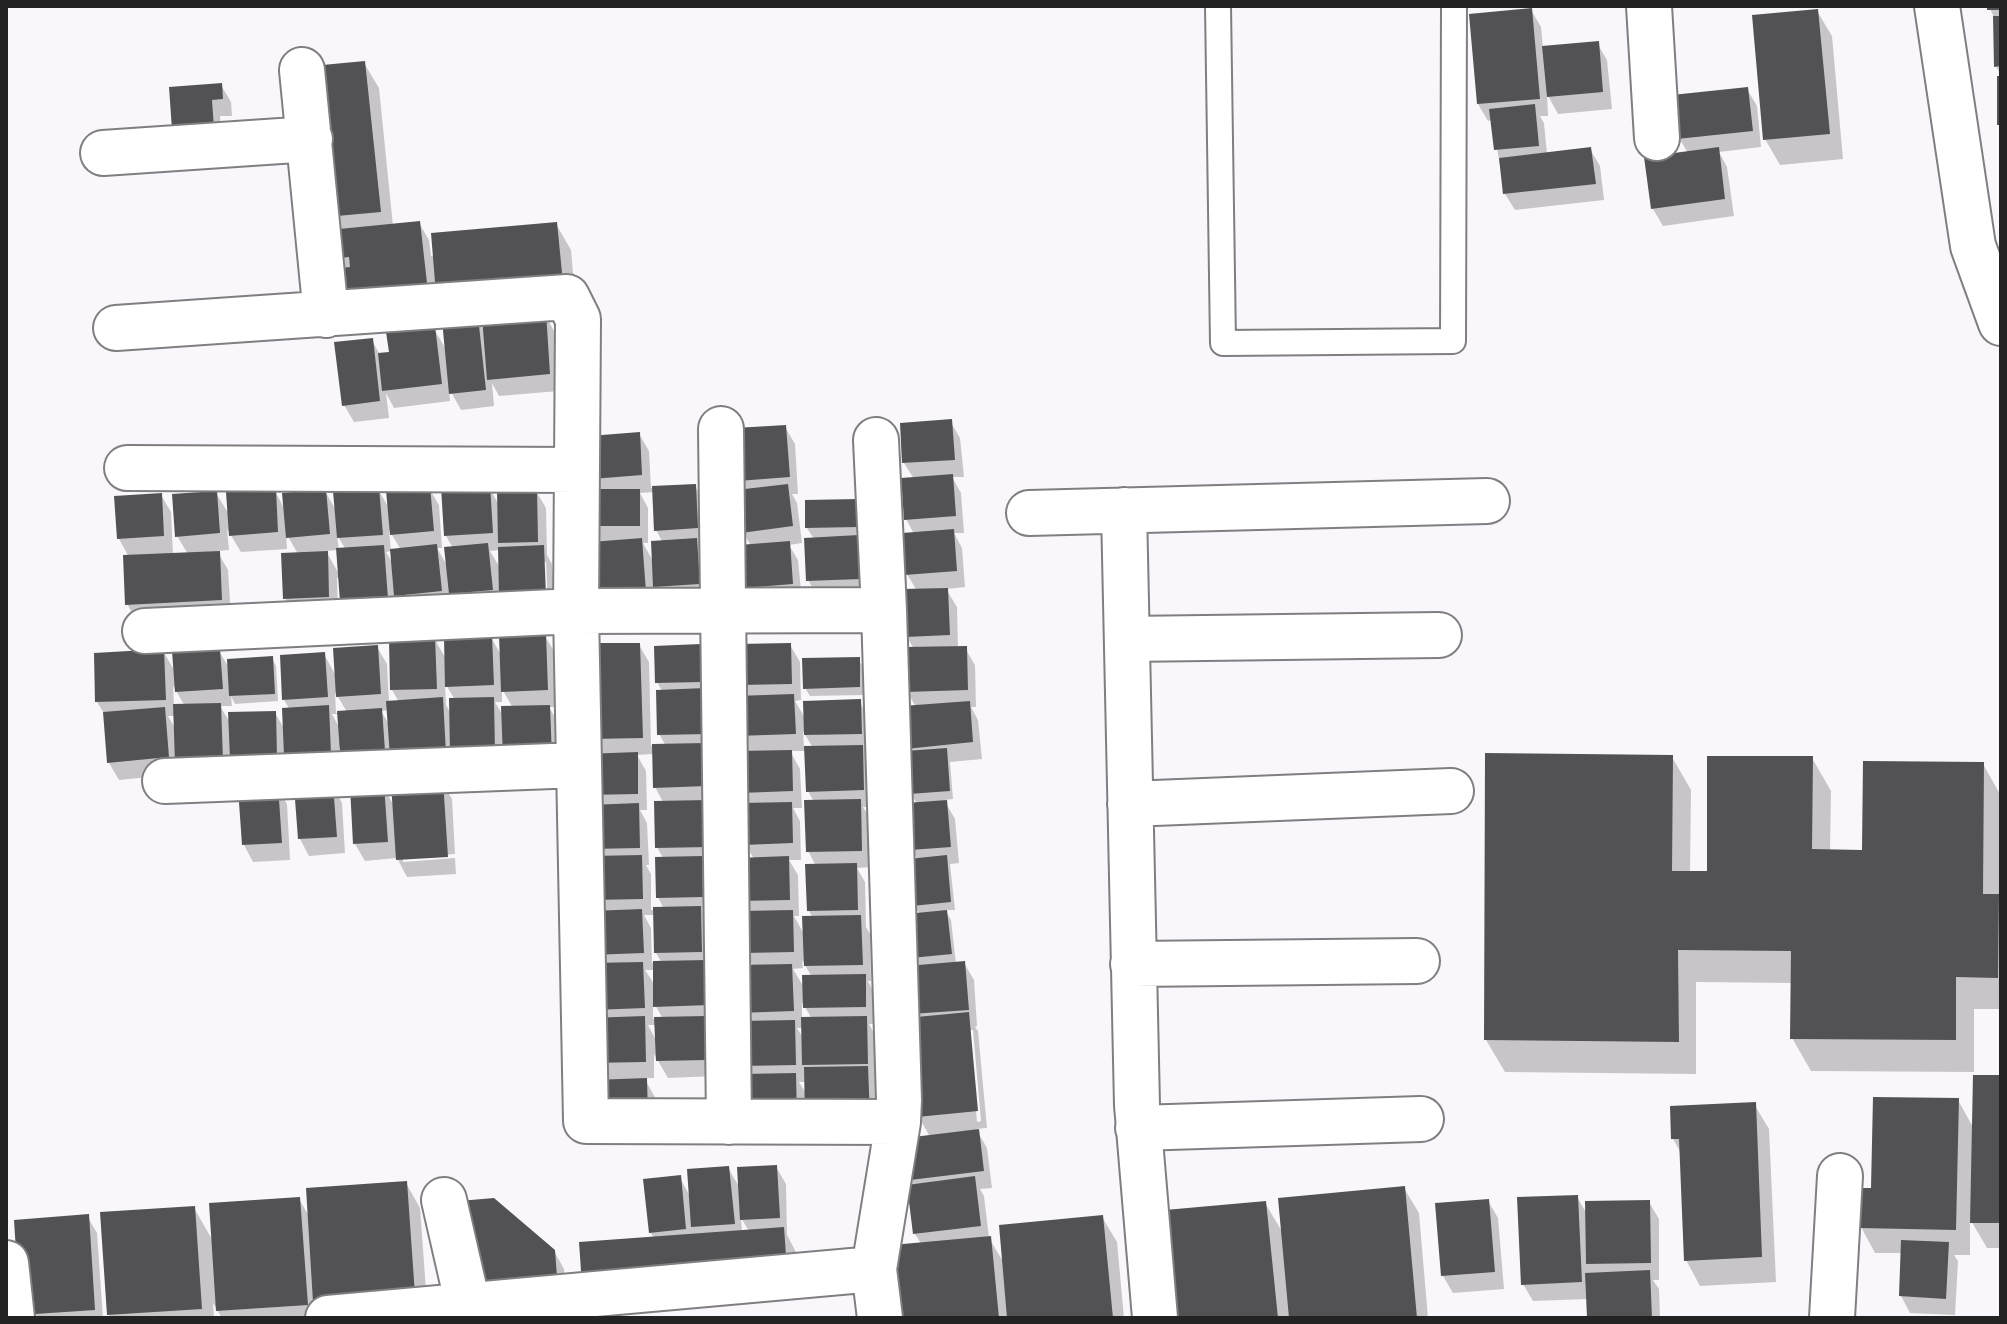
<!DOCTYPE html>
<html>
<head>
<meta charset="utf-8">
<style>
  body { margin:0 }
  #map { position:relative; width:2007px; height:1324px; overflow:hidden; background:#f9f7fb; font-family:"PT Sans Narrow",sans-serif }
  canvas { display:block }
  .frame { position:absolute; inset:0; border:8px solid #232324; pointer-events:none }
</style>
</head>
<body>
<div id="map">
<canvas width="2007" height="1324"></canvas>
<div class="frame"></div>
</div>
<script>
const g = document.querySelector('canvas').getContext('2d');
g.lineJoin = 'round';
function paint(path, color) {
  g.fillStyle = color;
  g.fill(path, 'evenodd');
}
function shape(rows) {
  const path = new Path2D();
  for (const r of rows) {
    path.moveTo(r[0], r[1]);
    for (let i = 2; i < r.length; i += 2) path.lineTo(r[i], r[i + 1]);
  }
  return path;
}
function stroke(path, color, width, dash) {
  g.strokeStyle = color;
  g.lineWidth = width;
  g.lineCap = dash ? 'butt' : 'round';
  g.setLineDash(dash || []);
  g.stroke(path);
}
paint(shape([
  [1989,6,2001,6,2001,75,1996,66,1995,20],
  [1531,10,1541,27,1543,48,1597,43,1607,60,1612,109,1558,114,1547,94,1548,116,1540,116,1544,123,1547,154,1590,149,1600,166,1604,200,1515,210,1505,194,1492,120,1488,121,1478,104],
  [1817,11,1832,36,1843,159,1780,165,1765,139],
  [364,63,379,88,393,226,419,223,429,240,431,256,556,224,571,250,576,308,543,311,554,331,559,391,499,396,492,383,494,406,461,410,449,388,450,401,394,408,386,393,389,418,354,422,344,405,372,340,380,355,391,354,434,329,447,351,444,322,347,317,328,216],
  [484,316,486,333,476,317],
  [221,85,231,102,232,116,220,116,221,129,175,144],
  [1747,89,1757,106,1761,147,1719,152,1727,167,1734,216,1663,226,1653,209,1688,153,1679,138],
  [950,421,960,438,964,477,952,477,961,493,964,533,954,533,962,548,965,587,946,589,957,607,958,648,965,648,975,665,976,707,971,707,978,720,982,759,950,762,953,799,944,800,955,819,959,863,950,864,955,910,945,910,951,920,956,964,964,963,974,980,977,1026,975,1027,978,1031,987,1128,976,1129,987,1148,992,1188,980,1189,984,1196,989,1238,1004,1263,1102,1217,1117,1242,1124,1318,901,1318,922,1245,915,1234,910,1191,904,1180,930,1137,919,1117,917,1098,918,967,913,958,920,915,914,905,918,860,912,850,917,804,911,794,908,748,916,707,907,692,914,649,907,637,917,591,907,574,914,534,906,519,914,479,904,463],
  [969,1030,973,1030,981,1121,977,1122],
  [785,427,795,444,798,494,792,494,797,503,802,543,789,545,798,560,802,600,754,604,745,587,751,546,743,532,747,491,740,480],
  [639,434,649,451,651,488,695,486,704,503,706,545,699,545,706,557,709,601,665,603,653,581,654,608,601,543,591,526,601,491,594,478],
  [654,492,656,530,663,543,654,563,643,543,648,543,648,508,640,493],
  [488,486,499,505,536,491,546,508,547,555,552,564,554,612,460,610,449,590,451,608,406,613,395,593,396,616,340,578,337,578,338,614,295,615,285,598,298,554,286,533,287,549,241,552,227,529,229,550,217,551,228,570,231,617,137,621,127,604,129,557,119,539,161,495,171,512,173,555,188,554,177,536,216,493,230,516,275,491,285,510,325,491,337,512,378,489,390,510,429,488,439,505,442,548,437,548,448,567,453,548,446,536],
  [389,530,401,550,391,551],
  [337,535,346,550,339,550],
  [339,550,340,576,326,551],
  [500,550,500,568,490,551],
  [392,551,393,564,386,552],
  [542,562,546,562,548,606,544,606],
  [857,501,862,534,856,534,868,554,869,595,818,597,808,580,814,539,807,528],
  [545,636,555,653,557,707,549,707,559,724,560,773,352,770,339,747,340,770,285,774,178,774,119,780,109,763,105,715,97,702,163,651,176,673,219,651,229,668,272,658,276,666,278,701,235,704,231,696,232,706,220,706,231,724,275,713,285,730,290,710,284,700,324,654,336,676,377,647,387,664,389,702,399,702,392,690,434,638,446,659,491,637,502,657],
  [445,683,455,700,451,714,446,705],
  [173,686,185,706,174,706],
  [502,689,513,708,504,717,495,702,502,702],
  [335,692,347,712,336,713],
  [389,710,390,726,381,711],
  [332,714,339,714,340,729],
  [168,716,176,716,176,730],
  [639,645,649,662,651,746,666,746,659,734,662,691,657,682,700,646,704,654,712,913,703,914,709,925,716,1076,668,1078,654,1054,654,1078,644,1078,655,1097,657,1133,606,1135,592,739],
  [654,754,655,787,663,802,657,847,663,858,658,897,664,909,651,910,651,874,646,865,649,865,647,823,640,810,647,810,646,771,637,755],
  [644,915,655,915,656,953,662,963,652,963,651,928],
  [645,970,655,970,655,986,651,979],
  [653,1001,663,1019,653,1019],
  [648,1025,657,1025,657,1042],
  [790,645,800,662,801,700,795,701,805,718,859,701,869,718,870,751,865,751,872,764,873,807,863,807,870,818,871,867,857,868,865,882,866,927,870,934,871,981,868,981,874,993,875,1024,869,1024,875,1035,875,1080,877,1085,878,1134,805,1136,743,1066,753,966,745,952,740,901,754,859,745,844,749,805,742,792,749,753,738,735,749,698,741,684],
  [803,731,813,748,804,748],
  [790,751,806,751,808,791,814,802,808,851,816,866,809,911,813,918,804,934,794,916,799,916,798,875,789,860,801,860,800,821,793,808,802,808,800,769],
  [802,960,812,977,805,989,793,969,803,968],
  [802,1002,812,1019,802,1019],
  [797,1028,803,1028,804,1039],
  [799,1082,806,1082,807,1095],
  [858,659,863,667,863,695,810,696,805,688],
  [1672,757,1691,790,1690,873,1709,873,1812,758,1831,791,1830,851,1864,852,1983,764,2001,796,2001,1009,1974,1009,1974,1072,1811,1071,1792,1038,1793,983,1696,982,1696,1074,1505,1072,1486,1040],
  [442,782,452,799,455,854,403,858,403,862,455,858,456,874,407,877,397,858,365,861,355,844,383,786,394,806],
  [332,786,342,803,345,853,309,856,300,839],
  [277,787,287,804,290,860,253,862,244,845],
  [2001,1077,2001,1248,1987,1248,1970,1219,1970,1255,1954,1255,1958,1261,1955,1315,1910,1313,1901,1296,1903,1253,1875,1253,1861,1227,1873,1190,1958,1100,1974,1129],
  [1754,1104,1769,1129,1776,1282,1700,1286,1686,1260,1681,1153,1673,1139],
  [776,1167,786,1184,787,1235,797,1254,801,1295,654,1238,650,1232,680,1178,691,1198,728,1168,740,1188],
  [741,1218,749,1231,742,1232],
  [406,1183,420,1208,428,1318,222,1318,213,1303,214,1318,111,1318,109,1315,194,1208,213,1241,299,1199,309,1216],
  [1404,1188,1419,1213,1428,1318,1166,1318,1265,1203,1283,1233],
  [1577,1197,1587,1214,1649,1202,1659,1219,1659,1280,1653,1280,1659,1289,1660,1318,1589,1318,1588,1299,1533,1301,1523,1284],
  [1488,1201,1498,1218,1504,1289,1453,1293,1443,1276],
  [87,1216,97,1233,103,1318,24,1318],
  [554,1251,564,1269,566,1307,482,1311]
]), '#0003');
paint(shape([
  [1987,6,2001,6,2001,10,1987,10],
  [1532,8,1540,99,1477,104,1469,14],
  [1818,9,1830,134,1763,140,1752,15],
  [1993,16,2001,16,2001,66,1994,67],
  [1599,41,1603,92,1547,97,1542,46],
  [365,61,381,212,326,217,312,66],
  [1997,76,2001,76,2001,125,1997,125],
  [222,83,223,99,212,100,214,128,173,144,169,87],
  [1748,87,1753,131,1677,139,1672,95],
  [1535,104,1539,146,1494,150,1489,109],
  [1591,147,1596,184,1503,194,1499,158],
  [1719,147,1725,199,1651,209,1644,157],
  [420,221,428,292,336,301,333,269,350,267,349,257,332,259,329,230],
  [557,222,563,283,436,294,431,233],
  [546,312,550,374,487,380,482,317],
  [478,316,486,390,449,394,442,320],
  [435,326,442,384,382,391,378,353,389,352,386,332],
  [373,338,380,401,342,406,334,342],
  [952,419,955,460,902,463,900,423],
  [786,425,790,477,738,481,735,428],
  [640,432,642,475,592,479,589,436],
  [953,474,956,516,904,520,901,478],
  [490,484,493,533,444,536,441,487],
  [696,484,698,528,654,531,652,486],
  [788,484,793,526,741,533,736,490],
  [430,486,434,531,390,535,386,490],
  [379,487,383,535,337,538,333,491],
  [276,489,278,532,229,536,226,492],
  [326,489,330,534,286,538,282,493],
  [537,489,538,542,498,543,497,490],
  [589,489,640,489,640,526,589,526],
  [217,491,220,533,175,537,172,494],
  [162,493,164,536,117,539,114,496],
  [858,499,859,527,805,528,805,500],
  [954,529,957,571,905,575,902,533],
  [859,535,861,579,806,581,804,538],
  [642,538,646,592,595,596,591,542],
  [697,538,700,584,653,587,651,541],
  [790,541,793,584,743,588,739,545],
  [488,543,493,590,449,594,444,547],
  [437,544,442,591,394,596,390,549],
  [384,545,388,599,340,602,336,548],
  [544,545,546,596,499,598,498,547],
  [220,551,222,600,125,605,123,555],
  [328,551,329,597,283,599,281,553],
  [948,588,950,635,905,637,903,589],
  [546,634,548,690,501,692,499,635],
  [492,635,494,685,445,687,444,637],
  [435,636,437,689,390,690,389,638],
  [587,643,640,643,643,738,590,739],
  [791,643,792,684,739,685,738,644],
  [701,644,702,682,655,683,654,646],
  [378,645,381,694,336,697,333,648],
  [967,646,968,690,905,692,905,647],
  [164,649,166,700,95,702,94,653],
  [220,649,223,689,175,692,172,651],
  [325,652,328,697,282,700,280,655],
  [273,656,275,694,229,696,227,659],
  [860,657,860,687,803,689,802,658],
  [706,688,708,734,657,735,656,690],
  [794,694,796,734,736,736,736,696],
  [443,697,446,754,390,757,386,701],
  [494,697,495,753,450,753,449,698],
  [861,699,862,734,804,735,803,701],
  [970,701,973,742,906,749,902,706],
  [221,703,223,761,175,763,173,704],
  [329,705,331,754,284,756,282,708],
  [550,705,552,757,503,758,501,706],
  [165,707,169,757,107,763,103,712],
  [382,708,385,751,340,753,337,711],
  [276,711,277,757,230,759,228,712],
  [706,743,707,786,653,788,652,744],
  [863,745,864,790,806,792,804,746],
  [947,748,950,791,909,794,905,751],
  [792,750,793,791,740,793,739,751],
  [638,752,638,794,585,795,584,754],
  [1485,753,1673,755,1672,871,1707,871,1707,756,1813,756,1812,849,1862,850,1863,761,1984,762,1983,894,1999,894,1998,978,1956,977,1956,1040,1790,1039,1791,951,1678,950,1679,1042,1484,1040],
  [443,780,448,857,396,860,391,783],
  [333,784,337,837,298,839,294,786],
  [384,784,388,842,353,844,350,786],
  [278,785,282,843,242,845,238,788],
  [861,799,862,851,806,852,804,800],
  [708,800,709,847,655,848,654,801],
  [947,800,951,847,910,850,906,803],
  [792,802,793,843,743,845,742,803],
  [639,803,640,848,590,849,589,805],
  [642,855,643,899,592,900,591,856],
  [947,855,951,902,912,906,908,859],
  [702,856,703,897,656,898,655,857],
  [789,856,790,900,738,901,737,858],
  [857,863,858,910,807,911,805,864],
  [701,906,702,952,654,953,653,907],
  [642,909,644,953,591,955,591,911],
  [793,910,794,952,743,953,742,911],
  [947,910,952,954,911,958,906,914],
  [861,915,863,965,804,966,802,916],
  [708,960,710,1005,653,1007,653,961],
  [965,961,969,1010,911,1014,907,966],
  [643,962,645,1008,592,1010,591,963],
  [792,964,794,1011,738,1013,737,965],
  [866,974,866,1007,803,1008,802,975],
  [969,1012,978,1111,917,1117,906,1018],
  [645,1016,646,1062,589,1063,588,1018],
  [706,1016,707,1060,656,1061,654,1017],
  [867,1016,868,1064,802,1065,801,1017],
  [795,1020,796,1065,741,1066,739,1021],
  [868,1066,870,1118,805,1119,804,1067],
  [796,1073,797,1120,743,1122,742,1074],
  [1973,1075,2001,1075,2001,1223,1970,1223],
  [647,1078,648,1117,594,1118,593,1080],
  [1873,1097,1959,1098,1956,1230,1859,1228,1859,1188,1871,1188],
  [1756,1102,1762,1257,1684,1261,1679,1139,1671,1139,1670,1106],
  [979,1129,984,1171,902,1181,897,1139],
  [777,1165,780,1218,740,1220,737,1167],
  [729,1166,735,1224,691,1227,687,1169],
  [681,1175,686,1229,649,1233,643,1179],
  [975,1176,981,1226,913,1234,907,1185],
  [407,1181,415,1295,313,1302,306,1188],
  [1405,1186,1417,1318,1289,1318,1278,1198],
  [1578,1195,1582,1282,1521,1285,1517,1197],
  [300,1197,308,1305,216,1311,209,1203],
  [494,1198,555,1250,558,1290,471,1295,459,1201],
  [1489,1199,1495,1272,1441,1276,1435,1203],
  [1650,1200,1651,1263,1586,1264,1585,1201],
  [1266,1201,1278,1318,1164,1318,1154,1211],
  [195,1206,202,1309,107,1315,100,1212],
  [89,1214,95,1310,20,1315,14,1220],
  [1103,1215,1113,1318,1007,1318,999,1225],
  [784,1227,787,1270,582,1285,579,1242],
  [991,1236,999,1318,899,1318,892,1245],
  [1901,1240,1949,1242,1946,1299,1899,1296],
  [1650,1270,1652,1318,1587,1318,1585,1273]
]), '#525154');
const service = shape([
  [1218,6,1223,343,1453,341,1454,6]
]);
const minor = shape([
  [1649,6,1657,138],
  [302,70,326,315],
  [103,153,310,139],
  [116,328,567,297,578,319,576,611,145,631],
  [721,429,729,1122],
  [876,440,884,610],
  [127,468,577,470],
  [1124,510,1137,1105,1155,1318],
  [1029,513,1487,501],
  [1127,639,1439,635],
  [165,781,578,765],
  [1130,804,1451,791],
  [1133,964,1417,961],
  [1138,1128,1421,1119],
  [444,1200,468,1305],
  [6,1263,12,1318],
  [328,1318,874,1269],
  [880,1318,874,1269,898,1122,899,1100,884,610,576,611,586,1121,898,1122],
  [1832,1318,1840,1176]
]);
const secondary = shape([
  [1937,6,1973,246,2001,323]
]);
stroke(service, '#807e81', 28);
stroke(minor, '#807e81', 48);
stroke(secondary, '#807e81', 48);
stroke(service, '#fff', 24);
stroke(minor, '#fff', 44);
stroke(secondary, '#fff', 44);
</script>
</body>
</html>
